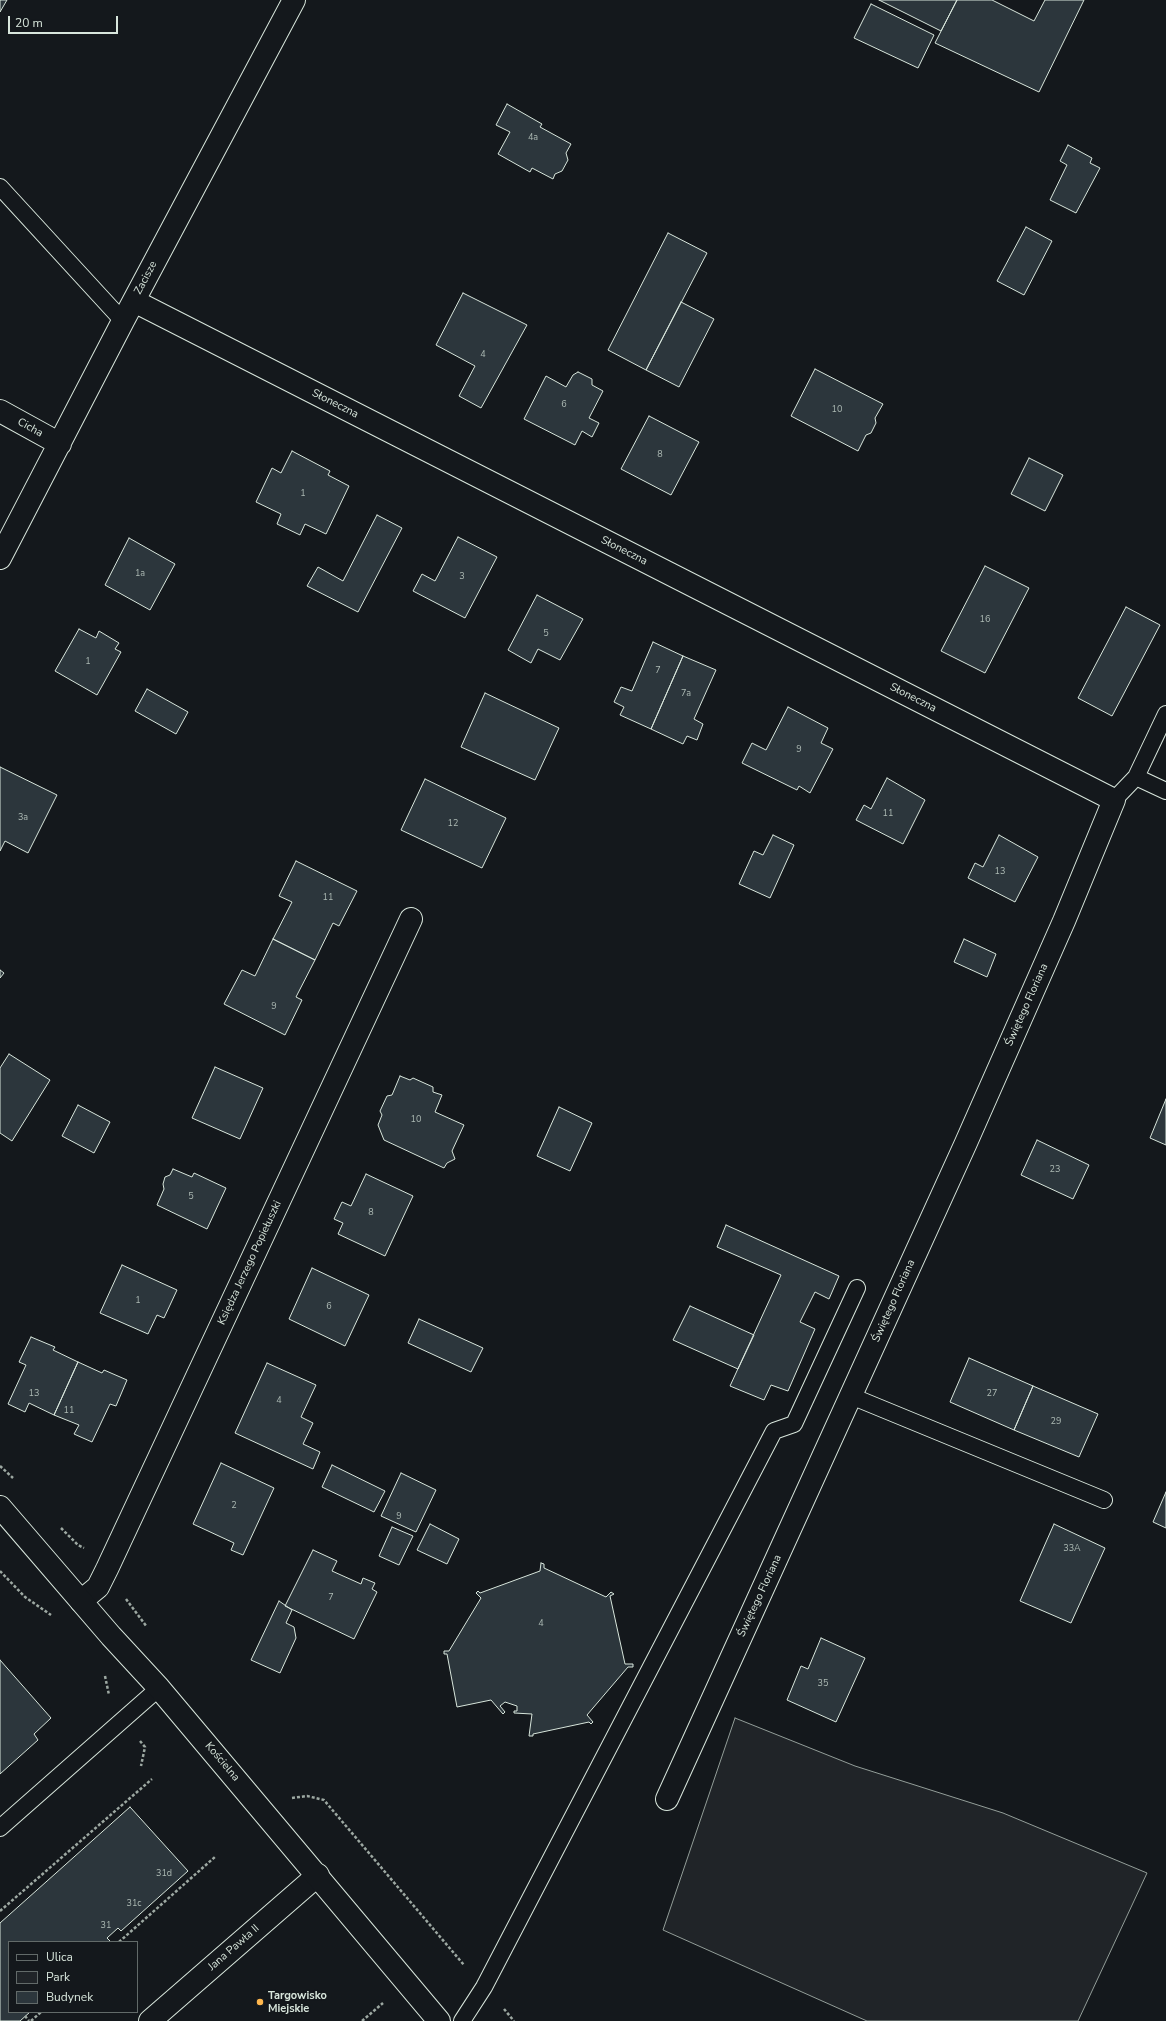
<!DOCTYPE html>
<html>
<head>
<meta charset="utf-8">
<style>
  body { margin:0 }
  #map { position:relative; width:1166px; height:2021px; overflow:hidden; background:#14181c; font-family:"Nunito Sans",sans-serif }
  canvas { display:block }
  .legend { position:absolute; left:8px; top:1941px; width:130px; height:72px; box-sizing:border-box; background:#14181c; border:1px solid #626a69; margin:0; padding:5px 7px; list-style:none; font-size:12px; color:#d8e6dc }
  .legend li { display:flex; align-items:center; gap:8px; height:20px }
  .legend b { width:20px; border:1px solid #626a69 }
  .scale { position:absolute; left:8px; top:16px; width:110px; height:18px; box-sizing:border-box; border:2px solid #d8e6dc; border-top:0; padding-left:5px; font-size:12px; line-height:14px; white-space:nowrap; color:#d8e6dc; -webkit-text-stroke:3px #14181c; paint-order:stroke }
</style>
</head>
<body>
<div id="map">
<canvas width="1166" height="2021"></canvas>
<ul class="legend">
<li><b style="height:5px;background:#14181c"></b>Ulica</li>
<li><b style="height:11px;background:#202428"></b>Park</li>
<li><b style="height:11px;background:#2c363c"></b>Budynek</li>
</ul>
<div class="scale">20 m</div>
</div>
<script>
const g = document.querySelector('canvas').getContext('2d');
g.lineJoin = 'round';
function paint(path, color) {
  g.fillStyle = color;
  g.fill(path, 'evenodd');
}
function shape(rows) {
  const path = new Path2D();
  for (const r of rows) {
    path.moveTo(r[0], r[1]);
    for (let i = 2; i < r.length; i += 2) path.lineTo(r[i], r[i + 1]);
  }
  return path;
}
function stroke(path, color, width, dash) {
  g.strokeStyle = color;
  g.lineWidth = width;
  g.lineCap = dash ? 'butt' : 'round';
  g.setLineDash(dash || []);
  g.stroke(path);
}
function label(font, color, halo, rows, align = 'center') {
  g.font = font + ' "Nunito Sans",sans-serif';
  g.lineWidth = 3;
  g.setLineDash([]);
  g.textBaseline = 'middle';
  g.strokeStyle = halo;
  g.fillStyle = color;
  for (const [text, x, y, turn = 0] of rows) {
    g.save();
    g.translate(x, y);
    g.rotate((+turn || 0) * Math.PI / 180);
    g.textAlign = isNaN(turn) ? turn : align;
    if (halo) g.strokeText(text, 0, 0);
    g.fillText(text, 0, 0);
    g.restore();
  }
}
const green = shape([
  [735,1718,855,1766,1003,1813,1147,1873,1078,2021,867,2021,663,1930,735,1718]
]);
paint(green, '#202428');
stroke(green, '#939e99', 1);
const building = shape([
  [0,0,7,0,0,12,0,0],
  [879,0,957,0,941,31,879,0],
  [957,0,992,0,1034,21,1045,0,1084,0,1039,92,935,43,957,0],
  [871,4,934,35,918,68,854,38,871,4],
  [507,104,542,124,540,127,571,144,566,153,568,160,562,171,555,174,553,179,532,168,530,172,498,154,510,132,496,125,507,104],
  [1068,145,1092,158,1090,163,1100,168,1076,213,1050,200,1067,165,1060,161,1068,145],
  [1026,227,1052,241,1024,295,997,281,1026,227],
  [668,233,707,253,646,370,608,350,668,233],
  [463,293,527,325,481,408,459,396,475,366,436,345,463,293],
  [681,302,714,319,679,387,646,370,681,302],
  [815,369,883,404,875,418,876,423,871,433,866,435,858,451,791,416,815,369],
  [578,372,592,379,592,385,603,391,589,418,599,423,592,437,582,431,575,445,524,419,546,376,566,387,573,375,578,372],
  [649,416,699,442,671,495,621,469,649,416],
  [292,451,330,471,328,475,349,486,326,534,305,524,300,535,277,524,281,514,256,502,272,468,281,473,292,451],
  [1029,458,1063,475,1045,511,1011,494,1029,458],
  [377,515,402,528,358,612,307,586,318,567,343,581,377,515],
  [458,537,497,557,465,618,413,591,422,574,435,581,458,537],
  [129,538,175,564,150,610,105,585,129,538],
  [985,566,1029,588,985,673,941,651,985,566],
  [537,595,583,619,560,660,538,649,531,663,508,650,537,595],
  [1126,607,1160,625,1112,716,1078,698,1126,607],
  [79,629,96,638,99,631,119,643,115,649,121,652,97,695,55,671,79,629],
  [653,642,683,656,651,729,620,715,624,707,614,702,621,687,632,691,653,642],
  [683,656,716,670,694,719,703,724,697,740,687,736,683,744,651,729,683,656],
  [147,689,188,712,176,734,135,711,147,689],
  [485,693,559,728,535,780,461,747,485,693],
  [788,707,828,728,821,743,833,749,810,793,799,786,797,790,742,763,752,743,766,750,788,707],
  [0,767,57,795,28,853,5,841,0,851,0,767],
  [887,778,925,800,903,844,856,820,864,805,871,809,887,778],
  [425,779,506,818,482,868,401,830,425,779],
  [773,835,794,845,770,898,739,884,754,851,763,855,773,835],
  [999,835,1038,857,1015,902,968,878,975,863,983,867,999,835],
  [296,861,357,891,339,926,333,923,315,960,273,939,292,902,279,896,296,861],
  [273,939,315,960,296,997,302,1000,285,1035,224,1004,242,970,255,976,273,939],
  [964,939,996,954,987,977,954,962,964,939],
  [0,970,4,973,0,978,0,970],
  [9,1054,50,1080,12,1141,0,1133,0,1068,9,1054],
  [215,1067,263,1088,240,1139,192,1118,215,1067],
  [400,1076,410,1080,413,1078,433,1087,433,1092,442,1095,435,1112,464,1125,452,1151,455,1159,447,1163,444,1168,384,1140,378,1125,382,1115,380,1111,387,1096,392,1095,400,1076],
  [1166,1099,1166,1145,1150,1138,1166,1099],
  [78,1105,110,1122,94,1153,62,1136,78,1105],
  [559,1107,592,1123,570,1171,537,1156,559,1107],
  [1037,1140,1089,1165,1073,1199,1021,1175,1037,1140],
  [173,1169,192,1177,194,1173,226,1188,207,1229,157,1205,164,1189,163,1184,165,1177,170,1175,173,1169],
  [366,1174,413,1196,385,1256,338,1234,343,1223,334,1219,342,1202,351,1206,366,1174],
  [726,1225,839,1276,829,1299,815,1292,800,1322,815,1329,788,1391,771,1385,764,1400,730,1386,781,1275,717,1247,726,1225],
  [122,1265,177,1290,164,1318,157,1315,148,1334,100,1313,122,1265],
  [312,1268,369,1295,345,1346,289,1319,312,1268],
  [690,1306,754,1335,738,1369,673,1340,690,1306],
  [419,1319,483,1348,471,1372,408,1343,419,1319],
  [31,1337,55,1347,53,1350,78,1362,54,1415,29,1403,25,1412,8,1404,26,1365,19,1362,31,1337],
  [969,1358,1033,1386,1014,1430,950,1402,969,1358],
  [78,1362,102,1373,104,1370,127,1380,116,1406,110,1404,92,1442,74,1434,79,1425,54,1415,78,1362],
  [267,1363,316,1385,301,1417,313,1423,303,1444,320,1452,313,1469,235,1433,267,1363],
  [1033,1386,1098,1414,1079,1457,1014,1430,1033,1386],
  [221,1463,274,1488,243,1555,231,1550,234,1543,193,1524,221,1463],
  [332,1465,385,1491,374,1512,322,1487,332,1465],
  [401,1473,436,1490,416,1532,381,1516,401,1473],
  [1166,1492,1166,1528,1153,1522,1166,1492],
  [430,1524,459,1539,447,1564,417,1550,430,1524],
  [1054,1524,1105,1548,1071,1623,1020,1601,1054,1524],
  [392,1527,413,1536,399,1565,379,1556,392,1527],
  [313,1550,337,1561,332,1571,361,1584,363,1578,375,1583,372,1589,377,1592,354,1639,285,1606,313,1550],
  [541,1563,544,1564,544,1568,606,1597,611,1592,614,1594,610,1596,625,1664,633,1664,633,1667,628,1667,587,1715,593,1722,591,1724,589,1722,533,1734,533,1736,529,1736,532,1714,514,1713,514,1711,517,1711,517,1706,505,1702,500,1706,505,1712,503,1714,491,1700,457,1707,447,1654,444,1654,444,1651,449,1651,481,1598,476,1593,478,1591,480,1593,540,1571,541,1563],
  [279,1601,292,1610,286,1623,294,1627,296,1638,280,1673,251,1660,279,1601],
  [821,1638,865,1658,836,1722,787,1700,801,1666,808,1669,821,1638],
  [0,1660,51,1718,34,1734,38,1740,0,1774,0,1660],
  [130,1807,188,1871,121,1931,118,1928,107,1938,110,1941,108,1942,9,1942,9,2012,30,2012,20,2021,0,2021,0,1923,130,1807]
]);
paint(building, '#2c363c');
stroke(building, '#d8e6dc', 1);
const lane = shape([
  [0,187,123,321],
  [1136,777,1166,791],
  [1114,800,1136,777,1166,714],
  [851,1396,1104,1500],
  [0,1828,159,1688],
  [462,2021,484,1987,774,1431,794,1424,857,1288]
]);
const street = shape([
  [134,301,1114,800,1064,921,965,1145,667,1799],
  [0,411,60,444],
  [0,558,123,321,294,0],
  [81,1601,98,1587,107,1569,411,919],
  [150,2021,318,1875]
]);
const secondary = shape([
  [0,1507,111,1636,159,1688,439,2021]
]);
stroke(lane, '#d8e6dc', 18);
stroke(street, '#d8e6dc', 24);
stroke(secondary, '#d8e6dc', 24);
stroke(shape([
  [0,1466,13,1478],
  [61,1528,78,1545,84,1548],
  [0,1571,25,1597,51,1615],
  [126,1599,147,1627],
  [105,1676,109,1695],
  [140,1741,145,1747,141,1766],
  [292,1798,307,1796,324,1800,329,1806,464,1965],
  [0,1911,152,1779],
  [119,1942,216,1856],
  [504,2009,514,2021],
  [25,2016,29,2021],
  [31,2021,41,2012],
  [362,2021,383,2003]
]), '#9da8a2', 2.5, [3, 2]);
stroke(lane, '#14181c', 16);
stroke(street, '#14181c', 22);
stroke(secondary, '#14181c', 22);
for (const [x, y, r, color] of [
  [260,2002,4,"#ffb74d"]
]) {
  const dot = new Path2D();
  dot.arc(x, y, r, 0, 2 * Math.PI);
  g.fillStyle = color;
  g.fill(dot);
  stroke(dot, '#14181c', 1.5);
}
label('9px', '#adbab4', null, [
  ["4a",533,138],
  ["4",483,355],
  ["6",564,405],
  ["10",837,410],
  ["8",660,455],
  ["1",303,494],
  ["1a",140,574],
  ["3",462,577],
  ["16",985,620],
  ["5",546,634],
  ["1",88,662],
  ["7",658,671],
  ["7a",686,694],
  ["9",799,750],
  ["11",888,814],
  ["3a",23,818],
  ["12",453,824],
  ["13",1000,872],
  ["11",328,898],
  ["9",274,1007],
  ["10",416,1120],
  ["23",1055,1170],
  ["5",191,1197],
  ["8",371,1213],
  ["1",138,1301],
  ["6",329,1307],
  ["13",34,1394],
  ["27",992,1394],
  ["4",279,1401],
  ["11",69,1411],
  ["29",1056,1422],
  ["2",234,1506],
  ["9",399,1517],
  ["33A",1072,1549],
  ["7",331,1598],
  ["4",541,1624],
  ["35",823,1684],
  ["31d",164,1874],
  ["31c",134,1904],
  ["31",106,1926]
]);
label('11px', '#d8e6dc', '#14181c', [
  ["Zacisze",146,278,-62],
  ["Słoneczna",335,404,27],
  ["Cicha",30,428,29],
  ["Słoneczna",624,551,27],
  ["Słoneczna",913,698,27],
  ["Świętego Floriana",1027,1005,-66],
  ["Księdza Jerzego Popiełuszki",250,1263,-65],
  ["Świętego Floriana",894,1301,-66],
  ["Świętego Floriana",760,1596,-65],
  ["Kościelna",222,1762,50],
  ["Jana Pawła II",234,1948,-41]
]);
label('bold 11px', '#d8e6dc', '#14181c', [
  ["Targowisko",268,1996],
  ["Miejskie",268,2009]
], 'left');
</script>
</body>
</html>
